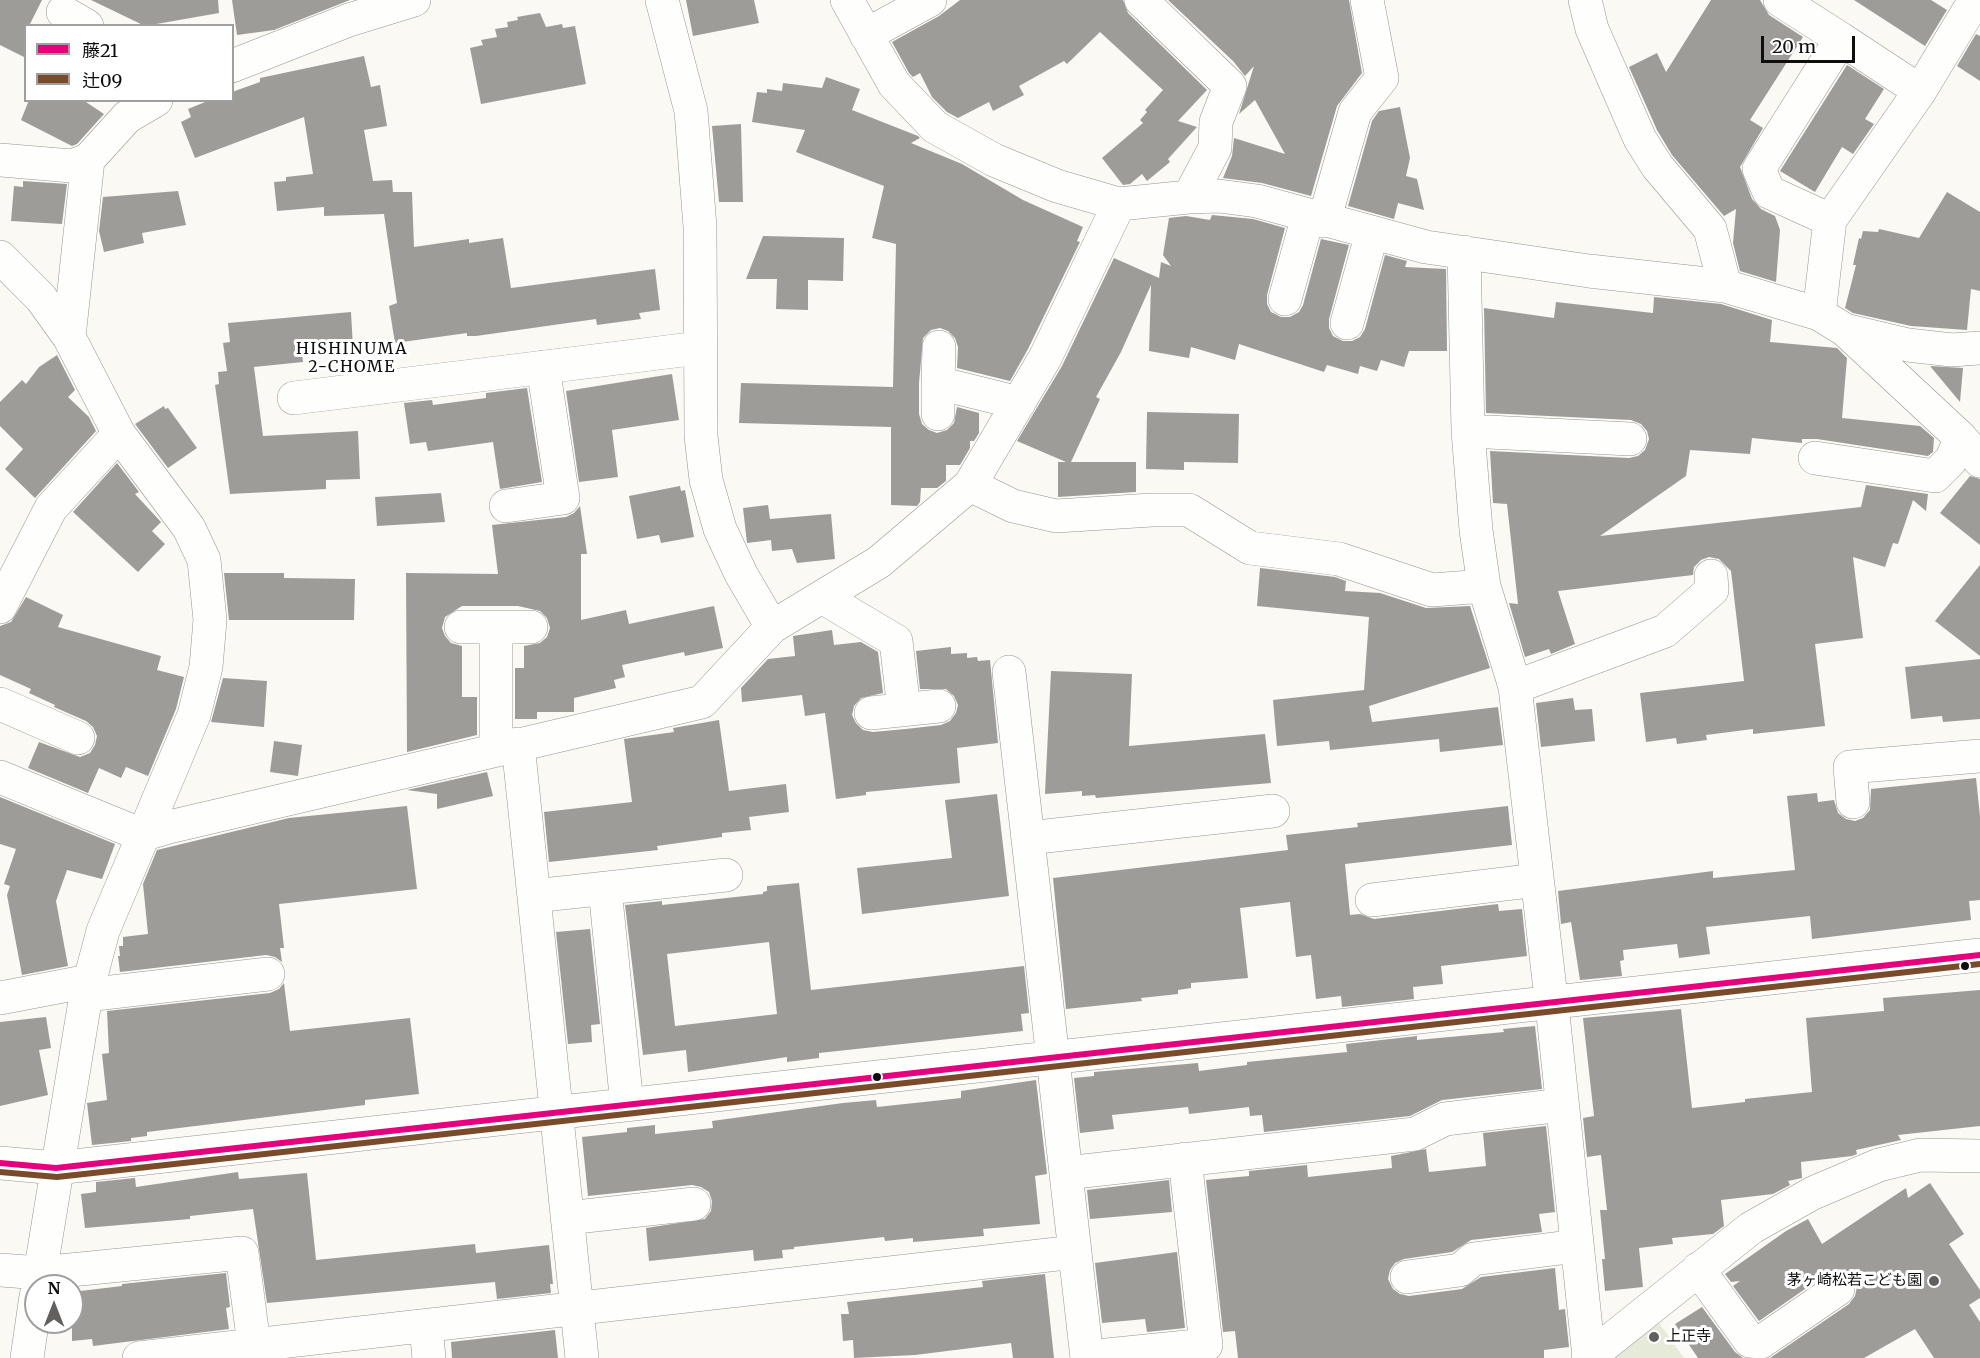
<!DOCTYPE html>
<html>
<head>
<meta charset="utf-8">
<style>
  body { margin:0 }
  #map { position:relative; width:1980px; height:1358px; overflow:hidden; background:#faf9f4; font-family:Merriweather,"Noto Sans JP",serif }
  canvas { display:block }
  .legend { position:absolute; left:24px; top:24px; width:210px; height:78px; box-sizing:border-box; background:#fff; border:2px solid #9f9f9f; margin:0; padding:8px 10px; list-style:none; font-size:18px; color:#0e0e0e }
  .legend li { display:flex; align-items:center; gap:12px; height:30px }
  .legend b { width:30px; border:2px solid #9f9f9f }
  .north { position:absolute; left:24px; top:1274px; width:60px; height:60px; box-sizing:border-box; background:#fff; border:2px solid #9f9f9f; border-radius:50%; rotate:0deg; font-size:16px; font-weight:700; line-height:24px; text-align:center; color:#0e0e0e }
  .north::after { content:''; display:block; margin:auto; width:21px; height:27px; background:#61605e; clip-path:polygon(50% 0,100% 100%,50% 72%,0 100%) }
  .scale { position:absolute; left:1761px; top:36px; width:94px; height:27px; box-sizing:border-box; border:3px solid #0e0e0e; border-top:0; padding-left:8px; font-size:18px; line-height:21px; white-space:nowrap; color:#0e0e0e; -webkit-text-stroke:4px #fff; paint-order:stroke }
</style>
</head>
<body>
<div id="map">
<canvas width="1980" height="1358"></canvas>
<ul class="legend">
<li><b style="height:8px;background:#e5007d"></b>藤21</li>
<li><b style="height:8px;background:#7a4b2a"></b>辻09</li>
</ul>
<div class="north">N</div>
<div class="scale">20 m</div>
</div>
<script>
const g = document.querySelector('canvas').getContext('2d');
g.lineJoin = 'round';
function paint(path, color) {
  g.fillStyle = color;
  g.fill(path, 'evenodd');
}
function shape(rows) {
  const path = new Path2D();
  for (const r of rows) {
    path.moveTo(r[0], r[1]);
    for (let i = 2; i < r.length; i += 2) path.lineTo(r[i], r[i + 1]);
  }
  return path;
}
function stroke(path, color, width, dash) {
  g.strokeStyle = color;
  g.lineWidth = width;
  g.lineCap = dash ? 'butt' : 'round';
  g.setLineDash(dash || []);
  g.stroke(path);
}
function label(font, color, halo, rows, align = 'center') {
  g.font = font + ' Merriweather,"Noto Sans JP",serif';
  g.lineWidth = 6;
  g.setLineDash([]);
  g.textBaseline = 'middle';
  g.strokeStyle = halo;
  g.fillStyle = color;
  for (const [text, x, y, turn = 0] of rows) {
    g.save();
    g.translate(x, y);
    g.rotate((+turn || 0) * Math.PI / 180);
    g.textAlign = isNaN(turn) ? turn : align;
    if (halo) g.strokeText(text, 0, 0);
    g.fillText(text, 0, 0);
    g.restore();
  }
}
paint(shape([
  [1659,1323,1684,1358,1613,1358]
]), '#e6ead9');
paint(shape([
  [0,0,42,0,29,26,26,26,26,58,0,45],
  [91,0,218,0,219,13,145,26],
  [232,0,350,0,274,30,237,35],
  [686,0,754,0,759,23,693,36],
  [960,0,1123,0,1128,13,1207,90,1178,121,1197,127,1168,159,1170,162,1147,181,1142,174,1130,184,1123,185,1102,158,1143,123,1140,120,1147,112,1145,110,1163,90,1100,32,1067,64,1064,61,1019,86,1024,95,993,111,989,102,958,118,947,112,932,97,920,73,913,77,909,73,892,42,939,16],
  [1168,0,1349,0,1362,73,1337,106,1311,196,1262,183,1223,178,1232,156,1234,138,1285,154,1255,100,1239,114,1254,66,1245,76,1233,61],
  [1711,0,1760,0,1769,15,1803,37,1750,120,1763,128,1740,167,1752,199,1761,209,1775,216,1780,230,1776,282,1740,271,1733,243,1736,209,1724,216,1672,155,1657,130,1629,67,1657,53,1666,72],
  [1854,0,1931,0,1947,10,1925,46],
  [540,13,546,27,562,24,563,28,575,26,586,84,481,104,470,48,483,45,481,40,497,37,495,29,508,27,507,22,518,20,517,17],
  [1976,34,1980,36,1980,81,1957,66],
  [364,56,371,87,380,85,387,126,364,130,373,181,392,180,393,192,412,192,414,247,469,239,469,243,503,238,511,288,655,269,660,310,639,313,641,319,597,325,596,319,476,336,467,336,467,333,395,343,389,306,397,303,384,214,324,216,324,207,277,211,274,182,286,181,286,177,313,174,304,117,195,158,181,122,191,117,188,109,210,100,232,100,232,92,260,82,260,78],
  [1847,65,1884,89,1865,119,1874,124,1853,154,1842,147,1815,192,1780,171],
  [826,77,860,89,852,110,918,136,920,138,911,143,962,164,1023,200,1083,227,1077,241,1080,242,1028,349,1010,381,957,368,958,347,955,338,948,331,940,328,931,330,923,338,919,383,919,414,922,424,929,430,937,433,947,430,954,423,957,407,979,413,979,433,974,441,970,441,970,448,960,465,946,465,946,481,937,488,921,488,920,502,917,506,891,505,891,427,739,423,741,383,893,387,896,244,872,238,884,186,796,152,805,130,752,122,757,92,767,93,767,89,782,91,783,83,822,88],
  [29,100,83,100,104,114,77,144,72,146,21,120],
  [1400,107,1410,158,1406,176,1417,179,1424,210,1398,203,1394,219,1348,206,1372,121,1379,111],
  [741,124,743,202,719,202,712,126],
  [23,181,67,184,62,224,11,221,14,186,23,187],
  [178,191,186,225,142,233,144,243,104,252,99,231,103,197],
  [1947,192,1980,212,1980,291,1971,289,1967,330,1911,326,1853,313,1845,308,1856,265,1853,265,1859,238,1861,239,1863,231,1878,232,1879,229,1919,238],
  [1212,215,1253,219,1285,228,1267,295,1267,304,1271,312,1281,317,1290,317,1299,312,1303,305,1321,239,1349,245,1329,319,1329,328,1333,336,1343,341,1352,341,1360,337,1365,329,1385,255,1407,261,1405,267,1446,269,1447,351,1409,351,1404,367,1381,360,1377,371,1360,366,1358,374,1327,365,1324,372,1239,344,1235,360,1191,347,1189,358,1149,351,1151,285,1121,352,1096,397,1100,399,1071,462,1136,462,1136,492,1058,497,1058,462,1066,462,1017,441,1062,366,1114,258,1159,278,1161,262,1171,266,1163,255,1169,218,1186,216,1210,220],
  [763,236,844,238,843,281,808,280,808,310,776,309,777,279,746,279],
  [1654,297,1721,304,1772,320,1770,342,1837,348,1847,358,1842,418,1920,426,1934,438,1933,452,1928,456,1817,439,1802,439,1802,443,1752,438,1750,454,1690,450,1686,476,1600,536,1861,507,1866,485,1928,494,1926,511,1913,500,1898,544,1893,543,1885,567,1853,557,1863,638,1815,644,1825,726,1753,734,1753,729,1706,735,1707,740,1677,744,1676,738,1646,742,1640,693,1744,681,1731,571,1719,559,1709,557,1701,560,1694,567,1693,575,1558,591,1575,644,1551,654,1549,649,1525,657,1509,603,1518,604,1507,504,1493,503,1490,451,1629,458,1638,456,1645,450,1649,439,1647,431,1641,424,1631,420,1486,413,1484,308,1554,318,1556,302,1653,313],
  [351,312,353,348,302,354,303,362,254,367,263,436,358,431,360,479,326,480,326,489,230,494,215,385,219,384,218,372,227,371,223,343,230,342,228,323],
  [57,355,75,390,68,397,89,417,96,431,35,498,5,469,23,449,0,426,0,402,22,380,26,384,39,367],
  [1930,366,1963,368,1960,402],
  [672,374,679,420,612,430,618,477,579,482,566,391],
  [527,388,542,482,500,489,493,442,428,451,426,442,410,444,404,403,432,400,433,405,486,398,486,393],
  [164,406,165,409,168,408,197,448,168,468,135,424],
  [1147,412,1239,414,1238,463,1184,462,1184,470,1146,469],
  [117,463,139,492,135,494,161,522,152,531,165,544,138,572,73,512],
  [1970,476,1980,479,1980,545,1940,513],
  [680,486,681,491,685,490,694,537,661,543,659,535,637,539,629,496],
  [441,493,445,522,377,526,375,497],
  [768,505,770,519,831,514,835,559,797,563,792,549,772,551,771,540,747,543,743,508],
  [580,506,587,554,581,554,581,620,626,610,629,624,714,606,723,648,685,656,684,652,622,665,625,677,614,680,616,688,574,698,574,712,537,712,537,719,515,719,515,668,524,668,524,646,540,643,547,637,550,628,547,618,540,611,518,606,462,606,445,617,442,628,445,636,451,643,462,646,462,697,477,697,477,735,407,752,406,573,498,574,492,525,566,517,574,513],
  [1980,565,1980,656,1935,621],
  [1260,568,1335,577,1346,581,1345,591,1380,593,1426,608,1470,606,1490,668,1369,706,1372,722,1498,707,1503,745,1440,752,1439,739,1330,750,1329,741,1277,746,1273,700,1364,690,1369,617,1257,606],
  [224,573,284,573,284,578,355,579,354,620,229,620],
  [26,597,63,615,58,627,161,656,157,670,184,677,176,709,148,776,126,767,121,778,99,768,88,793,28,768,39,742,80,757,90,753,95,745,97,736,93,727,86,721,54,707,55,705,29,693,31,689,0,675,0,626,11,622],
  [832,630,834,645,861,642,878,652,883,693,861,698,854,706,852,715,856,723,863,730,873,732,906,729,941,725,950,721,956,713,958,705,954,696,946,689,920,689,916,651,951,647,951,654,967,653,967,658,977,657,978,661,990,660,998,743,957,748,960,783,866,792,866,795,836,799,825,713,805,716,802,695,742,702,741,688,768,659,795,656,793,636],
  [1980,659,1980,719,1943,722,1942,716,1911,719,1905,667],
  [1051,671,1132,674,1129,746,1265,734,1271,783,1096,798,1095,795,1082,796,1082,791,1045,794],
  [223,678,267,681,264,727,211,722],
  [1573,698,1575,710,1592,709,1595,741,1541,747,1536,703],
  [719,720,729,791,786,784,789,812,749,817,751,830,722,833,722,837,657,846,658,850,549,862,544,812,632,802,624,739,674,732,673,728],
  [274,741,302,745,298,776,270,772],
  [487,772,493,796,437,809,437,794,407,790],
  [1976,778,1980,816,1980,900,1969,901,1971,920,1812,939,1810,916,1706,927,1710,954,1679,958,1677,944,1623,950,1624,960,1620,961,1622,976,1580,980,1571,922,1561,924,1558,891,1713,871,1713,878,1795,870,1787,796,1817,793,1818,802,1834,800,1838,813,1846,819,1855,821,1863,818,1870,810,1871,789],
  [997,794,1009,896,862,914,857,868,952,858,945,800],
  [0,797,115,844,102,879,67,870,56,901,68,966,22,975,7,895,10,886,4,884,16,849,0,844],
  [407,806,417,889,279,904,284,948,280,948,282,962,275,957,266,955,120,972,118,956,120,956,119,946,123,946,123,937,148,934,143,884,157,850,289,818],
  [1508,806,1512,845,1345,864,1350,915,1360,914,1374,919,1498,904,1499,911,1522,909,1527,956,1441,966,1443,984,1413,987,1414,999,1342,1007,1341,996,1316,999,1311,955,1296,957,1290,902,1240,908,1248,978,1191,983,1191,988,1178,990,1178,994,1141,998,1142,1001,1066,1009,1053,878,1288,850,1286,835,1358,827,1357,823],
  [799,883,811,990,1024,966,1029,1013,1021,1014,1023,1031,819,1053,819,1058,787,1062,787,1057,688,1072,686,1050,643,1055,625,905,662,901,662,905,763,894,763,892,767,891,767,886],
  [769,942,777,1014,675,1026,667,954],
  [590,929,600,1024,591,1025,592,1042,568,1044,556,932],
  [284,983,290,1031,410,1018,419,1094,365,1100,365,1105,147,1132,147,1136,131,1138,131,1141,92,1145,87,1103,107,1100,102,1054,109,1053,107,1011,270,993,279,989],
  [1980,990,1980,1126,1898,1135,1901,1140,1856,1150,1857,1154,1852,1156,1801,1162,1802,1178,1788,1181,1790,1185,1773,1194,1721,1200,1724,1226,1713,1234,1672,1238,1673,1244,1639,1248,1643,1287,1605,1291,1602,1259,1605,1259,1600,1210,1607,1210,1601,1155,1587,1157,1583,1118,1594,1116,1583,1018,1681,1009,1692,1108,1745,1102,1745,1099,1812,1092,1806,1018,1884,1011,1883,998],
  [46,1017,51,1048,39,1050,48,1095,0,1106,0,1022],
  [1535,1026,1542,1089,1442,1100,1410,1116,1264,1132,1262,1115,1250,1116,1249,1107,1189,1114,1188,1107,1112,1115,1114,1129,1080,1133,1074,1078,1094,1076,1094,1072,1198,1063,1199,1071,1247,1065,1247,1062,1347,1052,1346,1044,1417,1036,1417,1040,1504,1032,1503,1029],
  [1036,1080,1047,1174,1035,1176,1040,1224,983,1229,984,1236,913,1242,913,1238,885,1241,884,1237,794,1247,794,1249,782,1250,783,1258,754,1261,753,1250,649,1261,646,1228,705,1219,711,1211,712,1201,709,1192,701,1187,692,1185,588,1196,582,1137,627,1132,627,1128,655,1125,655,1134,713,1128,712,1121,843,1103,876,1100,877,1107,961,1098,961,1091],
  [1546,1126,1555,1212,1539,1214,1542,1232,1471,1240,1452,1252,1404,1259,1395,1263,1390,1270,1388,1279,1393,1289,1400,1294,1409,1296,1462,1289,1481,1277,1555,1268,1559,1310,1565,1309,1569,1347,1544,1350,1544,1358,1238,1358,1235,1331,1223,1332,1206,1180,1249,1176,1249,1171,1307,1165,1308,1177,1392,1168,1391,1156,1426,1149,1429,1172,1486,1166,1483,1133],
  [238,1172,239,1179,307,1173,316,1260,475,1244,476,1253,549,1245,553,1284,550,1284,551,1293,497,1299,495,1282,267,1303,253,1209,190,1216,190,1219,85,1228,81,1194,96,1192,96,1182,135,1178,136,1187],
  [1169,1180,1172,1212,1090,1219,1087,1190],
  [1930,1183,1964,1234,1949,1244,1980,1290,1980,1298,1969,1305,1980,1322,1980,1358,1934,1358,1915,1329,1864,1358,1770,1358,1849,1304,1855,1296,1857,1287,1854,1279,1845,1272,1836,1270,1828,1273,1759,1321,1733,1286,1740,1281,1731,1282,1725,1274,1786,1231,1808,1219,1822,1244,1906,1188,1908,1198],
  [1177,1252,1185,1328,1147,1332,1145,1319,1102,1323,1095,1263],
  [226,1273,230,1307,226,1308,229,1329,93,1346,92,1339,72,1341,72,1292,122,1286,122,1284],
  [1045,1274,1054,1358,1013,1358,1011,1343,915,1355,854,1358,853,1340,843,1341,841,1314,849,1314,847,1302,983,1287,982,1281],
  [1702,1307,1735,1352,1743,1358,1698,1358,1675,1324],
  [555,1330,558,1358,452,1358,451,1342]
]), '#9e9c99');
const minor = shape([
  [662,0,691,111,700,227,701,436,706,480,720,529,741,574,772,627],
  [847,0,894,84,935,127,994,160,1057,186,1119,204,1189,197,1219,196,1257,201,1426,247,1589,271,1725,286,1819,314,1845,330,1961,438,1980,461],
  [1141,0,1230,86,1216,122,1215,148,1189,197],
  [1585,0,1592,29,1640,139,1657,166,1710,229,1725,286],
  [1780,0,1841,39],
  [63,12,87,26],
  [866,35,930,0],
  [232,66,349,20,414,0],
  [0,160,72,166,88,160,127,117,156,100],
  [1830,220,1769,192,1759,169,1841,39,1920,91],
  [1324,221,1355,112,1382,78,1367,0],
  [1464,252,1468,431,1476,530,1484,586,1515,687,1554,1024,1589,1357],
  [0,257,41,298,69,337,119,434,189,528,204,560,210,620,206,667,194,715,103,931,86,995,38,1286],
  [1285,299,1308,216],
  [1819,314,1830,220,1920,91,1975,0],
  [1347,323,1372,233],
  [1849,331,1908,345,1952,350,1980,348],
  [69,337,88,160],
  [938,383,939,347],
  [294,398,699,348],
  [938,414,938,383,1019,403],
  [1468,431,1630,439],
  [1815,458,1935,476,1951,460,1961,438],
  [970,485,1013,506,1056,516,1152,510,1189,510,1250,548,1339,559,1432,590,1484,586],
  [506,506,563,498,543,367],
  [822,597,896,641,904,710],
  [0,607,51,508,119,434],
  [461,627,531,627],
  [496,627,496,749],
  [1009,672,1087,1358],
  [1515,687,1665,631,1712,590,1711,576],
  [0,704,78,738],
  [871,713,939,706],
  [518,744,582,1358],
  [0,777,142,835,169,827,702,702,772,627,879,562,970,485,1045,358,1119,204],
  [1853,802,1850,767,1980,756],
  [1028,838,1273,811],
  [605,889,627,1105],
  [534,896,726,875],
  [1372,900,1537,880],
  [86,995,268,974],
  [0,998,89,981],
  [0,1163,56,1168,1980,955],
  [1066,1173,1415,1134,1445,1119,1562,1105],
  [567,1218,694,1204],
  [1698,1269,1750,1341,1761,1342,1838,1289],
  [0,1270,40,1273,242,1253,254,1345],
  [1407,1277,1460,1270,1473,1259,1577,1246],
  [426,1327,429,1358],
  [1087,1357,1206,1345,1185,1159],
  [27,1358,36,1296],
  [139,1358,1075,1252],
  [1588,1358,1751,1228,1813,1193,1879,1165,1920,1155,1980,1156]
]);
stroke(minor, '#949492', 34);
stroke(minor, '#fefefd', 33);
stroke(shape([
  [0,1163,56,1168,1980,955]
]), '#e5007d', 6);
stroke(shape([
  [0,1172,57,1177,1980,964]
]), '#7a4b2a', 6);
for (const [x, y, r, color] of [
  [1965,966,5,"#0e0e0e"],
  [877,1077,5,"#0e0e0e"],
  [1934,1281,6,"#61605e"],
  [1654,1337,6,"#61605e"]
]) {
  const dot = new Path2D();
  dot.arc(x, y, r, 0, 2 * Math.PI);
  g.fillStyle = color;
  g.fill(dot);
  stroke(dot, '#fff', 2);
}
label('15px', '#0e0e0e', '#fff', [
  ["茅ヶ崎松若こども園",1922,1281],
  ["上正寺",1666,1337,"left"]
], 'right');
g.letterSpacing = '1.5px';
label('16px', '#0e0e0e', '#fff', [
  ["HISHINUMA",352,349],
  ["2-CHOME",352,367]
]);
g.letterSpacing = '0px';
</script>
</body>
</html>
